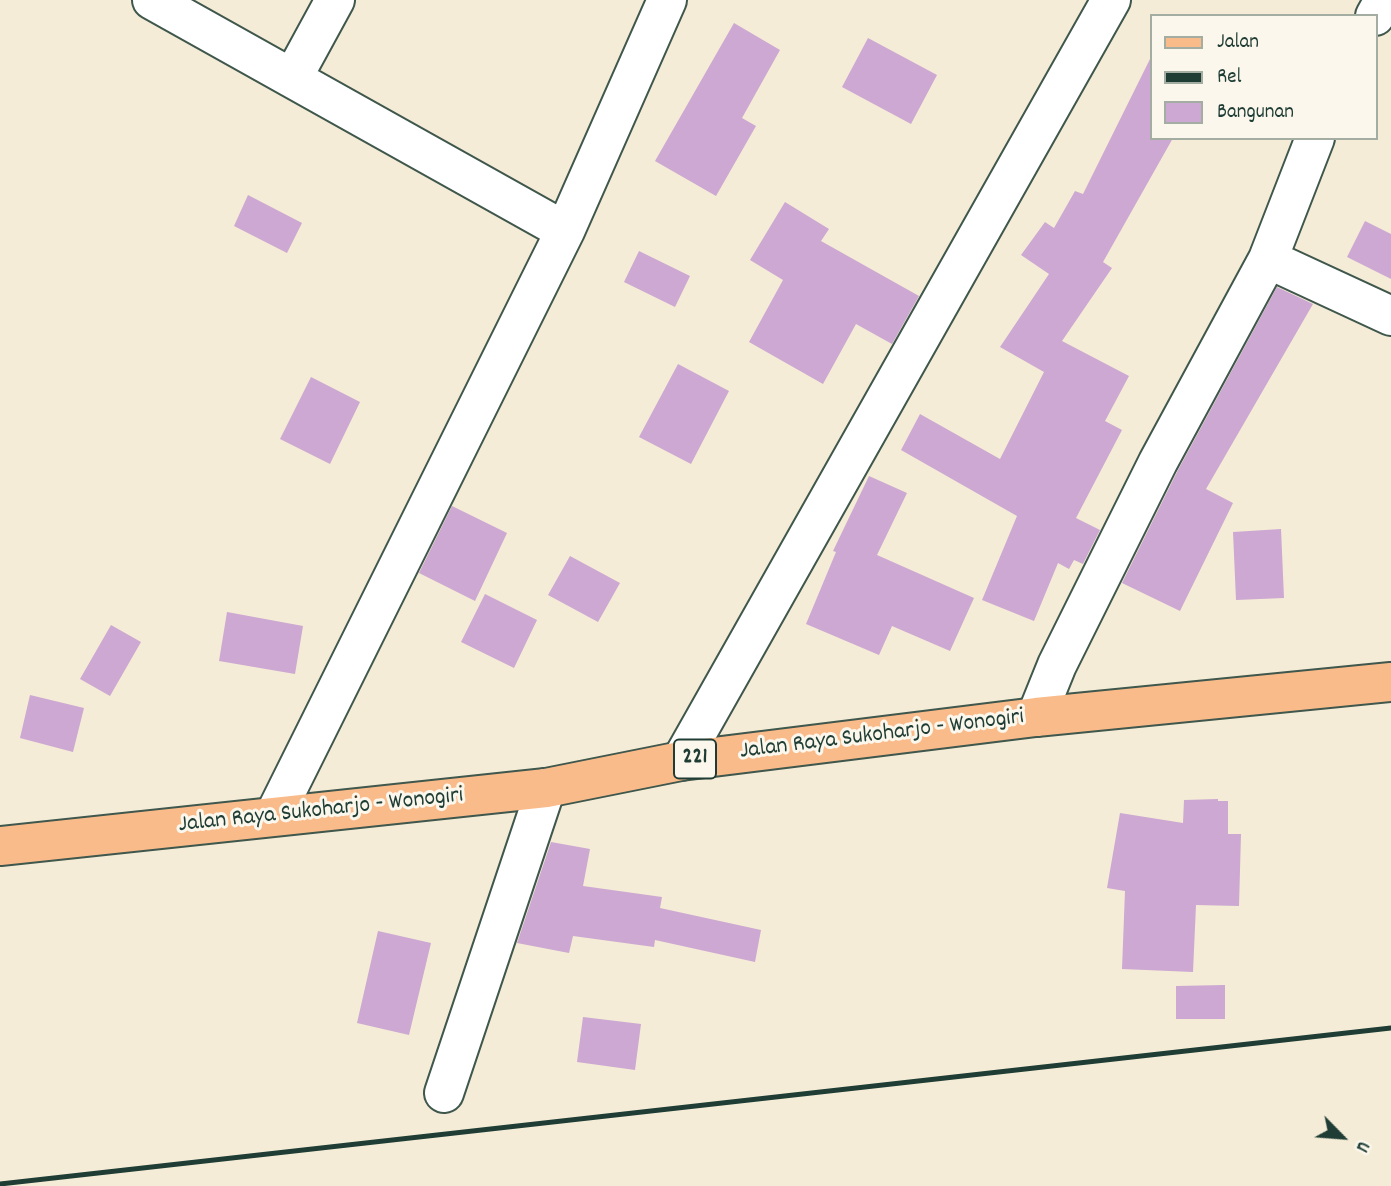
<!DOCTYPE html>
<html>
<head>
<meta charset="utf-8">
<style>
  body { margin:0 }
  #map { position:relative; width:1391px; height:1186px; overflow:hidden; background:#f4ecd6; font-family:Dekko,sans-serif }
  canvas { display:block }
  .legend { position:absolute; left:1150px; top:14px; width:228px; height:126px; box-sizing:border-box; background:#fbf7ec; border:2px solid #a3ada2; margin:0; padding:9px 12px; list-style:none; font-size:21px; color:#1f3d34 }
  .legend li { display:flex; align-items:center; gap:14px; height:35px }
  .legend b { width:35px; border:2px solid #a3ada2 }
  .north { position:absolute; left:1307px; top:1102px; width:70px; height:70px; -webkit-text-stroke:5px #fbf7ec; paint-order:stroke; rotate:115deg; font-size:19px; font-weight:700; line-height:28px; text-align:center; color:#1f3d34 }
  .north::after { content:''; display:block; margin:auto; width:24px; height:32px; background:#1f3d34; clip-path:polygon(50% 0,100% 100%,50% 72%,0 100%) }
</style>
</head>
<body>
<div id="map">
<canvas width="1391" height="1186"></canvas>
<ul class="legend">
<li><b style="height:9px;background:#fabb8b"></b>Jalan</li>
<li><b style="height:9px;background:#1f3d34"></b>Rel</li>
<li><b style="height:19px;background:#cca8d2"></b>Bangunan</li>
</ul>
<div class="north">U</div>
</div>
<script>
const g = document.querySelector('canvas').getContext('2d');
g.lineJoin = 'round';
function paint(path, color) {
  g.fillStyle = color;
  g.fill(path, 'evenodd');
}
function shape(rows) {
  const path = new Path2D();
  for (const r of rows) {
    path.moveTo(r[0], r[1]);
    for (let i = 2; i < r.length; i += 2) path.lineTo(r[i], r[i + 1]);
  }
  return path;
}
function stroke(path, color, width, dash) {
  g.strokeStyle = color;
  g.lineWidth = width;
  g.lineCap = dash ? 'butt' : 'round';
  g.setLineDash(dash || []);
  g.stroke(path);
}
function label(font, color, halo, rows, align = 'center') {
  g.font = font + ' Dekko,sans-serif';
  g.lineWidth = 6;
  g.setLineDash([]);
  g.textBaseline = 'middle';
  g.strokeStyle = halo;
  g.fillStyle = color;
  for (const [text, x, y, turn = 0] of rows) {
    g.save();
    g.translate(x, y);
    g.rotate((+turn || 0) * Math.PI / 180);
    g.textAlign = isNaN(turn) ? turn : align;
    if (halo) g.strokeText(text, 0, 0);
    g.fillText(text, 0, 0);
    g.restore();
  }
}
paint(shape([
  [734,23,780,50,742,118,756,126,716,196,655,161],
  [868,38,937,75,911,124,842,87],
  [1151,57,1151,138,1173,138,1103,262,1112,268,1062,341,1129,376,1105,421,1122,430,1076,518,1100,530,1083,564,1074,560,1069,569,1058,563,1034,621,982,600,1017,516,901,450,920,414,1000,459,1044,372,1000,347,1049,274,1021,255,1045,222,1054,228,1075,191,1083,194],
  [248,195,302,223,287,253,234,226],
  [785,202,829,229,821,241,919,296,892,344,856,324,823,384,749,342,783,280,750,260],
  [1365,221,1391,234,1391,279,1347,257],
  [639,251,690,276,675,307,624,282],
  [1277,287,1313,304,1206,489,1233,503,1180,611,1122,583,1177,472],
  [678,364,729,391,691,464,639,437],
  [311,377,360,402,330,464,280,439],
  [869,476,907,493,877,555,974,598,950,651,892,626,879,655,806,624,836,552,833,551],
  [452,506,507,533,475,601,419,573],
  [1281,529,1284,598,1236,600,1233,532],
  [570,556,620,583,598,622,548,595],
  [485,594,537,620,514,668,461,642],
  [227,612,303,626,295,674,219,661],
  [111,625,141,642,110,696,80,679],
  [30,695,84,708,73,752,20,738],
  [1218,799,1218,801,1228,801,1228,834,1241,834,1239,906,1196,905,1193,972,1122,969,1125,891,1107,888,1120,813,1183,823,1184,800],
  [551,842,590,849,583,886,662,897,660,908,761,930,755,962,655,940,654,947,573,936,569,953,517,943],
  [378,931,431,943,409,1035,357,1023],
  [1225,985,1225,1019,1176,1019,1176,986],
  [583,1017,641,1024,635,1070,577,1062]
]), '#cca8d2');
const minor = shape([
  [152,0,565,231],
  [1375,16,1384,0],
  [293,77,335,0],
  [1268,259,1391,316],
  [1036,717,1057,665,1158,462,1268,259,1315,138],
  [681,761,1111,0],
  [274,816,565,231,667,0],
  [444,1093,546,788]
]);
const major = shape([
  [0,846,546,788,681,761,1036,717,1391,682]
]);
stroke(minor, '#3f574c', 42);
stroke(major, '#3f574c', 42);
stroke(minor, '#fff', 38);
stroke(major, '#fabb8b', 38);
stroke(shape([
  [0,1184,1391,1028]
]), '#1f3d34', 5);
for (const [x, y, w] of [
  [695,759,42]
]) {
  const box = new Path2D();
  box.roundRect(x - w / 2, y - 19.5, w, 39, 5);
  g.fillStyle = '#fbf7ec';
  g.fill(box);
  stroke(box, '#1f3d34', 2);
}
label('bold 23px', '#1f3d34', null, [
  ["221",695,759]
]);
label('24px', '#1f3d34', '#fbf7ec', [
  ["Jalan Raya Sukoharjo - Wonogiri",882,736,-7],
  ["Jalan Raya Sukoharjo - Wonogiri",321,812,-6]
]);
</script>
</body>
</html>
